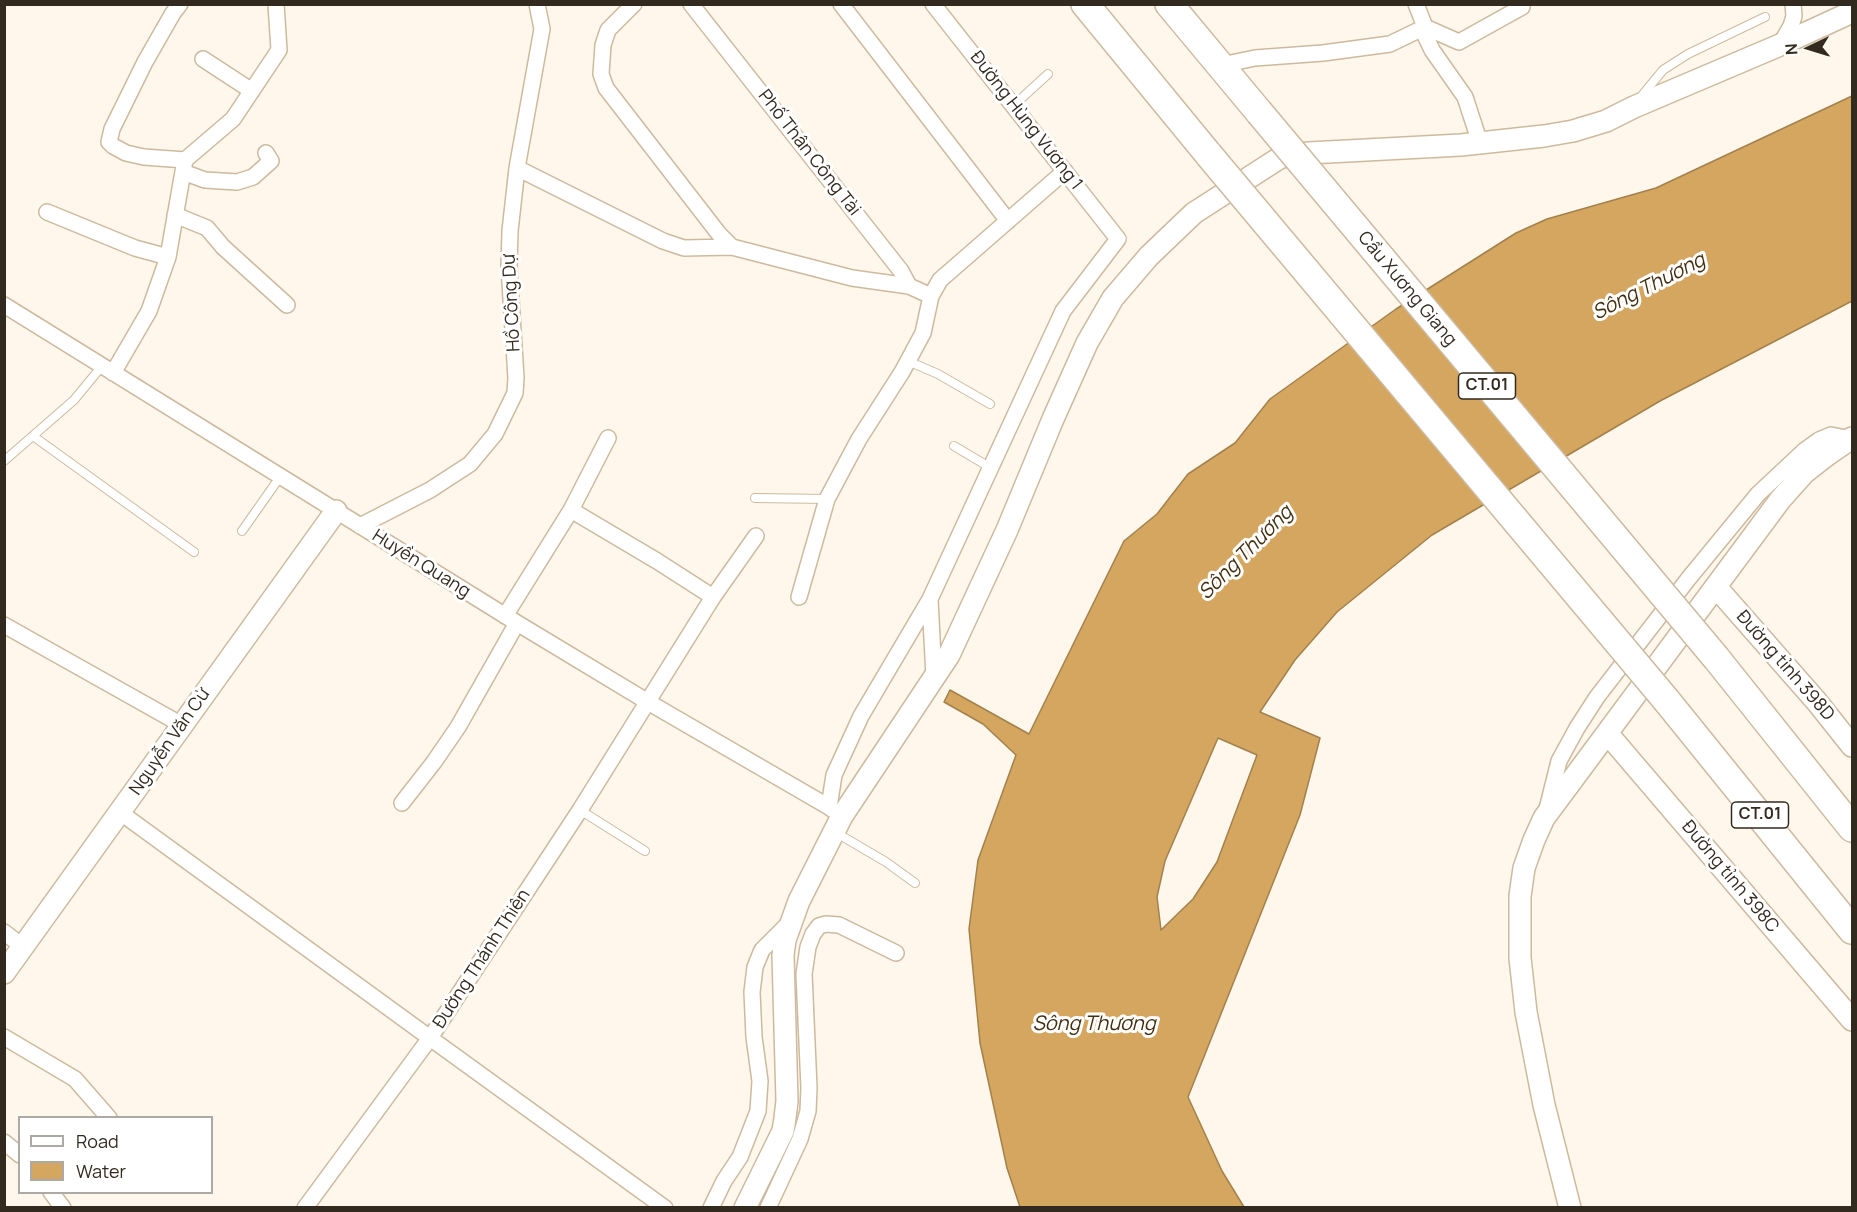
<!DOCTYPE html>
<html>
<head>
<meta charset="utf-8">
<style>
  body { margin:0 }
  #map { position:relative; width:1857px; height:1212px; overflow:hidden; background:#fff7eb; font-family:Manrope,sans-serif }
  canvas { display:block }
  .frame { position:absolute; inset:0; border:6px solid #322a1f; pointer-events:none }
  .legend { position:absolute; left:18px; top:1116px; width:195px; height:78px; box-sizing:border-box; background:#fff; border:2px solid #adaaa5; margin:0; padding:8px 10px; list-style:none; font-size:18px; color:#322a1f }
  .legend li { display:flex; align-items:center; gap:12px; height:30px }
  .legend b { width:30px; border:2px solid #adaaa5 }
  .north { position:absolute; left:1779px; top:18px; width:60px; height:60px; -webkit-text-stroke:4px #fff; paint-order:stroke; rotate:266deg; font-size:16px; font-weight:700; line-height:24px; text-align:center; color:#322a1f }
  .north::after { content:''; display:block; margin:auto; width:21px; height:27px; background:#322a1f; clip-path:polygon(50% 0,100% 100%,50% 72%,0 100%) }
</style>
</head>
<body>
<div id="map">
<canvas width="1857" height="1212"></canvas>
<div class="frame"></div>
<ul class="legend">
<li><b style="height:8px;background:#fff"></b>Road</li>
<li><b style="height:16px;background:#d4a660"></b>Water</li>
</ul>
<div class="north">N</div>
</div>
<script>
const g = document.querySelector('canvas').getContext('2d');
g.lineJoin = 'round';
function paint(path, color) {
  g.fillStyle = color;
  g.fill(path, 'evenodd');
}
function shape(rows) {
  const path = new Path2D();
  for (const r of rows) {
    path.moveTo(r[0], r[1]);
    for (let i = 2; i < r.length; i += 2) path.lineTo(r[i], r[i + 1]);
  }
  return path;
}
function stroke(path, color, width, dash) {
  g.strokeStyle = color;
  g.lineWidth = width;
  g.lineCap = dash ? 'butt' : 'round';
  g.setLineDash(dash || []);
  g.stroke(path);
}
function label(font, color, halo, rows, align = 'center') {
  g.font = font + ' Manrope,sans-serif';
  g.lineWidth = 6;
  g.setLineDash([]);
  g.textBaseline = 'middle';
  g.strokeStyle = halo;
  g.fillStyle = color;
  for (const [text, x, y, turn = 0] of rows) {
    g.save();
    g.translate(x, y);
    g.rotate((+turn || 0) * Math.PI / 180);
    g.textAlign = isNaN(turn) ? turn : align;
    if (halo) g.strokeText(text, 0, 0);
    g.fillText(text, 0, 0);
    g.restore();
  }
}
const water = shape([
  [1852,96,1852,301,1660,401,1432,535,1337,612,1295,660,1260,712,1320,738,1300,815,1188,1097,1222,1171,1244,1207,1020,1207,1007,1168,980,1043,969,929,978,860,1016,755,983,724,944,702,950,690,1029,734,1124,541,1157,514,1188,474,1235,443,1270,399,1396,309,1516,233,1547,219,1656,188,1852,96],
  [1218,738,1257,755,1217,862,1193,899,1161,930,1157,897,1165,861,1218,738]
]);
paint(water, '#d4a660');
stroke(water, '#a3814c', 1.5);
const lane = shape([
  [1640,98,1663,70,1688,54,1765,17],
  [1013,106,1048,74],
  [908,361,938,374,990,404],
  [33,436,194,552],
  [954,446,991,468],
  [4,461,74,400,102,366],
  [755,498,827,499],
  [242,531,280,477],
  [580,810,645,851],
  [835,832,886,862,915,883]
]);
const street = shape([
  [180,4,173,13,145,62,112,129,109,142,113,146,126,153,144,157,185,160],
  [634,4,608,30,603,45,601,74,606,88,719,234,732,247,852,278,909,286],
  [691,4,901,271,909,286,931,296],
  [841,4,1008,221],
  [1416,4,1425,27,1459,42,1522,7],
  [1422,29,1432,50,1465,97,1480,143],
  [1780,45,1791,26,1794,16,1793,4],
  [203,59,252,91],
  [1231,63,1255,58,1323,53,1390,44,1425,27],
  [517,168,663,241,684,248,732,247],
  [183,172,205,180,237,182,253,177,271,161,266,153],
  [47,212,135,248,168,257],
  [175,215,207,228,223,247,287,305],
  [4,305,517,623,648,702,829,807,842,816],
  [113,373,149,311,168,257,185,160,233,119,279,50,276,4],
  [571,510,657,561,713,597],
  [360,526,430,490,470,464,495,434,515,393,516,378,509,267,510,231,517,168,542,29,537,4],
  [799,597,827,499,859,439,902,372,923,333,931,296,940,280,1065,171],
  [930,600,934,677],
  [505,616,571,510,608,438],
  [4,625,182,725],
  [402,803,434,762,458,727,517,623],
  [829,807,834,775,861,716,930,599,1063,311,1118,239,933,4],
  [1547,809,1559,761,1577,728,1597,697,1689,578,1758,494,1805,450,1819,440,1831,435,1851,439],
  [121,813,430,1038,665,1208],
  [4,932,23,947],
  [4,1037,75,1079,109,1118],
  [4,1142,20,1155],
  [51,1192,63,1208],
  [305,1208,430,1038,580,810,713,597,756,536],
  [711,1208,724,1181,740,1157,758,1111,760,1081,754,1037,752,992,755,967,762,950,789,923],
  [768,1208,800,1139,808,1111,809,1088,804,974,808,947,813,934,819,926,826,924,839,925,896,953]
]);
const secondary = shape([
  [1716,587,1817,702,1852,746],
  [1607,733,1852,1020],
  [4,973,336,511],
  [745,1208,783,1131,785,1118,787,1101,783,955,785,940,799,901,842,816,949,655,1007,530,1053,419,1087,343,1113,298,1149,256,1194,213,1281,157,1309,153,1461,145,1544,136,1573,131,1606,121,1634,107,1780,45,1852,12],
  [1570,1208,1544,1105,1526,1012,1520,958,1520,896,1524,868,1534,840,1544,818,1780,500,1804,473,1827,455,1852,438]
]);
const highway = shape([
  [1085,4,1209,155],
  [1169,4,1259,112],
  [1717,659,1852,828],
  [1667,701,1852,930]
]);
stroke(lane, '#cdba9e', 10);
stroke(street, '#cdba9e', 18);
stroke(secondary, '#cdba9e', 24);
stroke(highway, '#cdba9e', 30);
stroke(lane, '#fff', 8);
stroke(street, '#fff', 15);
stroke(secondary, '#fff', 21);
stroke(highway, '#fff', 27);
const highwayBridge = shape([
  [1259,112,1717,659],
  [1209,155,1667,701]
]);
stroke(highwayBridge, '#cdba9e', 30, []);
stroke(highwayBridge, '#fff', 27);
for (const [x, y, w] of [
  [1487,386,57],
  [1760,815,57]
]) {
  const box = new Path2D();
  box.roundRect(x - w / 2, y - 13, w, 26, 4.5);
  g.fillStyle = '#fff';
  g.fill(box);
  stroke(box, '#322a1f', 1.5);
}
label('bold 16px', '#322a1f', null, [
  ["CT.01",1487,386],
  ["CT.01",1760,815]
]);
label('18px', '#322a1f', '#fff', [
  ["Đường Hùng Vương 1",1026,121,52],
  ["Phố Thân Công Tài",809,153,52],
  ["Cầu Xương Giang",1407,289,50],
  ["Hồ Công Dự",512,303,-93],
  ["Huyền Quang",421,564,32],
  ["Đường tỉnh 398D",1785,666,49],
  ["Nguyễn Văn Cừ",170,742,-55],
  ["Đường tỉnh 398C",1730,877,50],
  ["Đường Thánh Thiên",482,959,-57]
]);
label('italic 20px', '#432f10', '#fff', [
  ["Sông Thương",1649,287,-27],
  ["Sông Thương",1246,553,-45],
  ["Sông Thương",1094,1024]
]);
</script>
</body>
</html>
